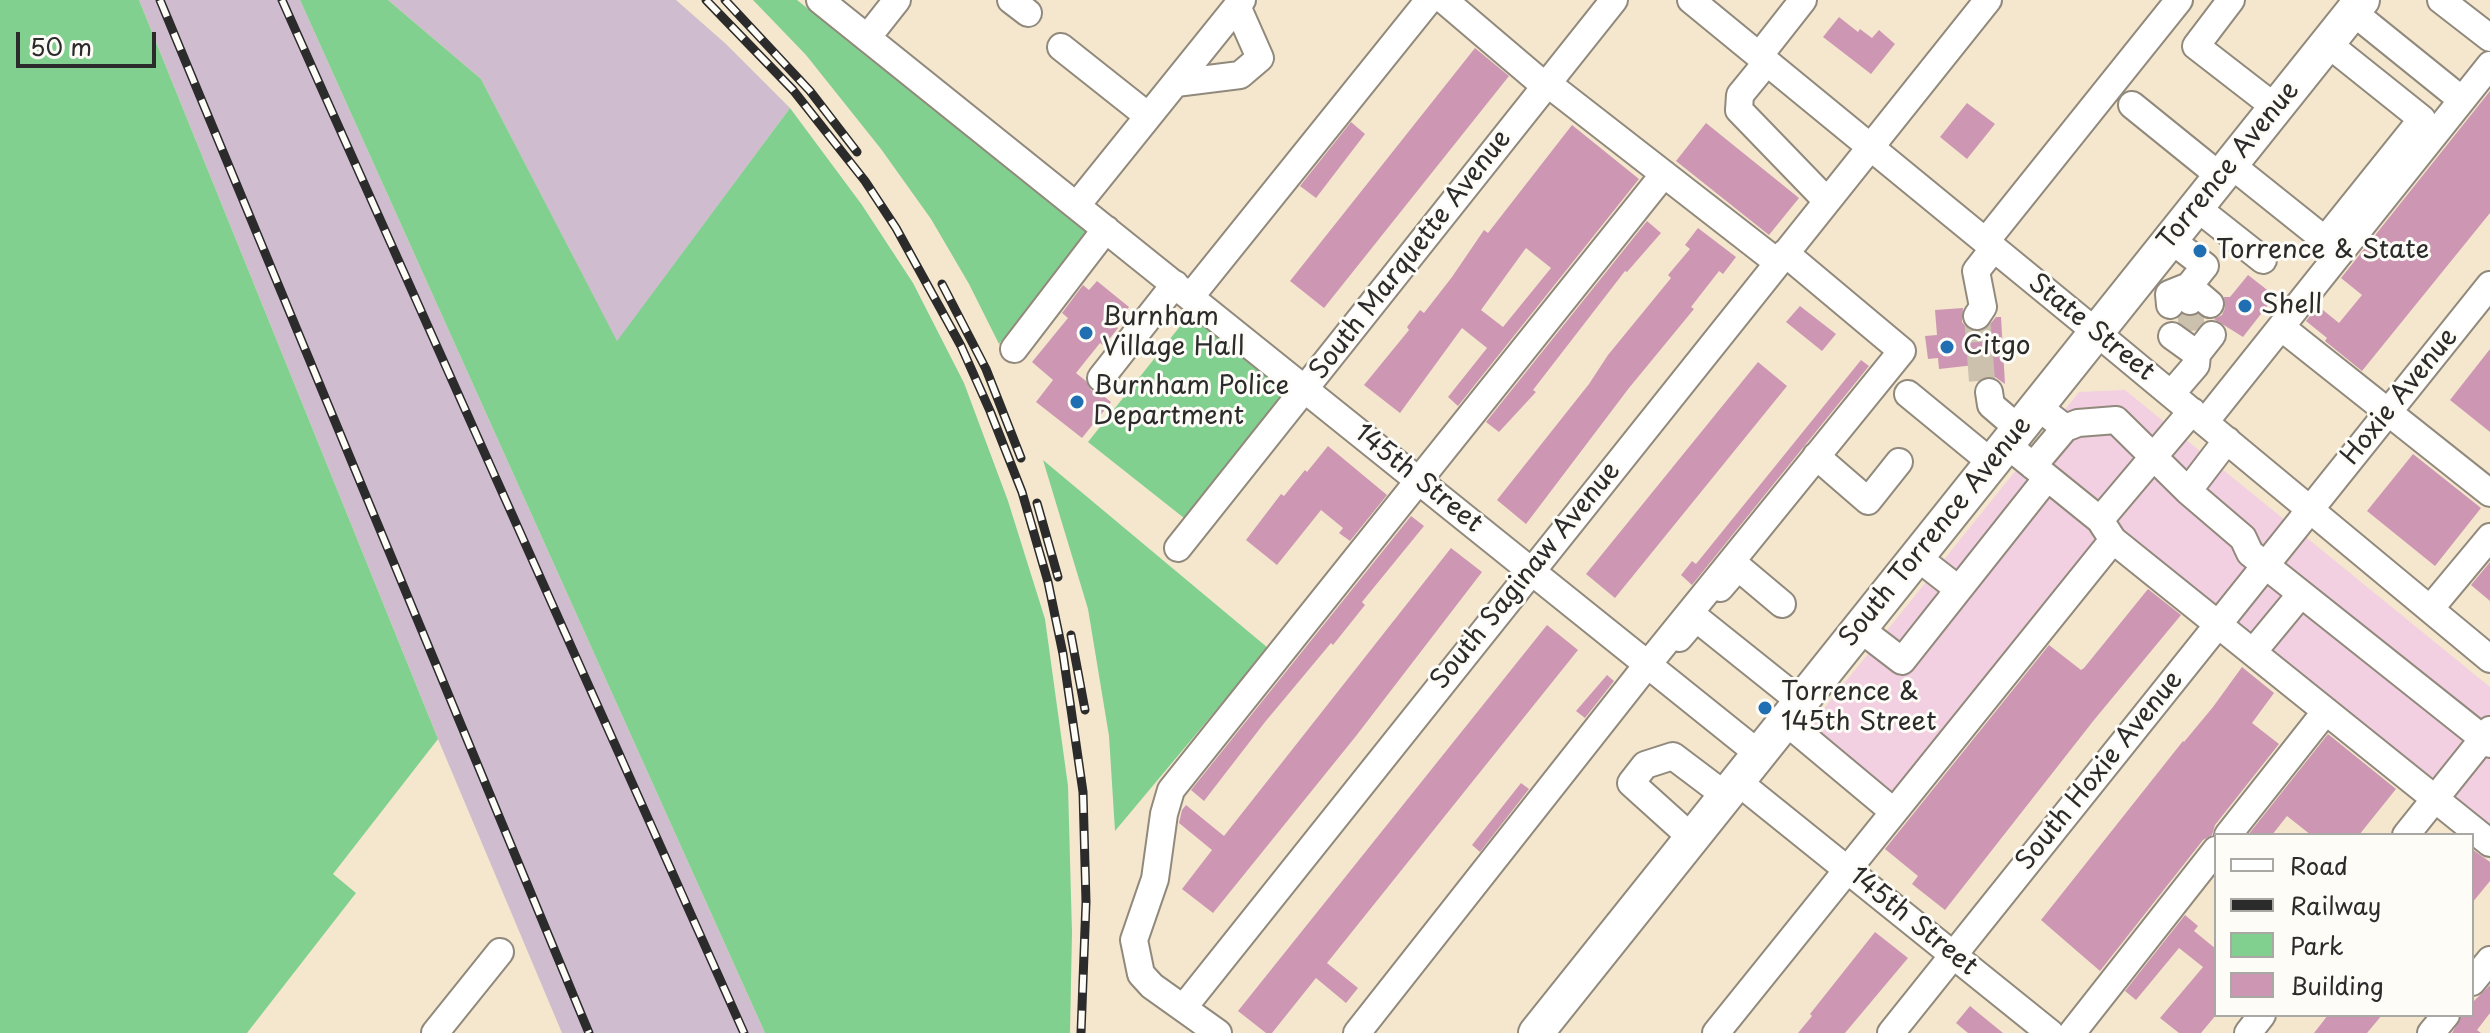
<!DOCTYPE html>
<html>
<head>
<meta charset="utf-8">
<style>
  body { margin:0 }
  #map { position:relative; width:2490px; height:1033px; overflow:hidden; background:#f4e7ce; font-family:"Playpen Sans",sans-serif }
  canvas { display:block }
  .legend { position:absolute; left:2214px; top:833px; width:260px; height:184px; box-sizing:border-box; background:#fdfcf7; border:2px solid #a9a8a5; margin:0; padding:10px 14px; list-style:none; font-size:24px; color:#2b2b2b }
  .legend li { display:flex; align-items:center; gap:16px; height:40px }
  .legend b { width:40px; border:2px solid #a9a8a5 }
  .scale { position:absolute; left:16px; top:32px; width:140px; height:36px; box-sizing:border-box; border:4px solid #2b2b2b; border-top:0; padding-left:10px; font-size:24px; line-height:28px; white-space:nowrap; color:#2b2b2b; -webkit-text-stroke:6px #fdfcf7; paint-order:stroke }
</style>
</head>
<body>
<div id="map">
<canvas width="2490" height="1033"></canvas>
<ul class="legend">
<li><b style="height:10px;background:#fff"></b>Road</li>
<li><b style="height:10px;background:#2b2b2b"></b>Railway</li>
<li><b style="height:22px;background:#82d08f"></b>Park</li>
<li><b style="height:22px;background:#cd97b3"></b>Building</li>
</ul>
<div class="scale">50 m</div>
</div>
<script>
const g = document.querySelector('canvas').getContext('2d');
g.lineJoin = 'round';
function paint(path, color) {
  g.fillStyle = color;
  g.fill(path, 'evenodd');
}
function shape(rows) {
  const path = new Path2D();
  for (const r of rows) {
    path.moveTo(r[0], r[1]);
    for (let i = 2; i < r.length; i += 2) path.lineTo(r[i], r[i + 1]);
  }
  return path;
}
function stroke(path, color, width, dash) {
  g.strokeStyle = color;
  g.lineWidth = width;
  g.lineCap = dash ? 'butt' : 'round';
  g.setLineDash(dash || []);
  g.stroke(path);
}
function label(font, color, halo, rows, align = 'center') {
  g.font = font + ' "Playpen Sans",sans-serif';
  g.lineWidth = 6;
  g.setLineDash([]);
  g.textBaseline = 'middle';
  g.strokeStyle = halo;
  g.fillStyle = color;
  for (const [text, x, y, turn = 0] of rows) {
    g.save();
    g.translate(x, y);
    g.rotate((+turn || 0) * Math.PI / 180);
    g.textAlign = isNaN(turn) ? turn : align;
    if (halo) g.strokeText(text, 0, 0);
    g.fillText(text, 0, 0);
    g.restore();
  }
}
paint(shape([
  [2125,390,2490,687,2490,827,2112,522,1898,798,1810,726,2079,392]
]), '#f2cfe1');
paint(shape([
  [139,0,300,0,765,1033,562,1033,438,739],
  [388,0,676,0,726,44,790,108,617,342,481,79]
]), '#cfbdcf');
paint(shape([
  [0,0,139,0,438,739,333,874,356,893,247,1033,0,1033],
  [300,0,388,0,481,79,617,341,790,108,862,205,913,283,964,383,1008,501,1045,619,1068,786,1072,933,1070,1033,765,1033],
  [753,0,797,0,1088,232,999,344,969,284,931,219,881,149,806,55],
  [1189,315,1285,392,1184,518,1088,442],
  [1043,460,1268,648,1115,831,1109,736,1088,609]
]), '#82d08f');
paint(shape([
  [1839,17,1858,32,1860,29,1872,38,1879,30,1895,44,1871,74,1823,37],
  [1475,48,1509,76,1324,308,1290,281],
  [2490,91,2490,213,2362,371,2325,341,2327,338,2306,321,2318,306,2339,323,2362,295,2341,278],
  [1967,103,1995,124,1967,159,1940,137],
  [1351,122,1365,134,1316,198,1300,186],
  [1706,123,1799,198,1769,235,1676,161],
  [1572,125,1639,179,1458,406,1448,397,1487,348,1462,328,1400,413,1364,385,1409,330,1407,327,1420,310,1424,313,1452,277,1484,230,1488,233],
  [1526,248,1551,268,1503,327,1481,310],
  [1647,221,1661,233,1627,272,1625,271,1533,390,1536,392,1499,432,1486,422],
  [1698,228,1736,257,1723,274,1719,271,1691,307,1694,309,1629,388,1526,524,1497,500,1589,384,1608,355,1671,278,1668,275,1690,249,1685,245],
  [2248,275,2275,296,2243,337,2214,319,2222,315,2225,308,2224,297,2230,297],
  [1097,281,1129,307,1114,325,1118,328,1104,346,1100,343,1076,373,1086,381,1091,390,1101,394,1111,402,1082,438,1036,402,1053,380,1032,362,1068,318,1062,313,1083,285,1089,290],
  [1800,306,1836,334,1822,351,1786,322],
  [1963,308,1962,322,1968,329,1975,332,1985,330,1996,317,2001,317,2005,384,1995,377,1986,376,1984,364,1939,369,1938,358,1928,359,1925,336,1937,335,1935,310],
  [2490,349,2490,432,2450,400],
  [1861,360,1869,366,1692,585,1681,575,1692,561,1696,564],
  [1758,362,1787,386,1615,598,1586,574],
  [1328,446,1387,495,1350,541,1339,533,1343,528,1321,510,1277,565,1246,540,1281,494,1284,496,1305,470,1307,472],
  [2413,454,2481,508,2435,566,2367,511],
  [1411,516,1424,526,1362,602,1365,605,1333,645,1331,643,1265,722,1204,801,1191,790],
  [1451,548,1482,572,1356,736,1213,913,1182,889,1212,850,1179,823,1182,810,1186,805,1224,836],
  [2490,562,2490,601,2471,585],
  [2148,589,2181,615,2094,720,1945,910,1912,884,1918,876,1885,849,2049,645,2081,670,2084,668],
  [1547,625,1578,650,1327,963,1358,988,1346,1003,1316,978,1272,1033,1266,1033,1238,1011],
  [2242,667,2274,693,2252,723,2279,744,2215,825,2212,835,2203,840,2100,971,2041,920,2183,741,2184,742,2213,707],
  [1607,675,1614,681,1585,718,1576,711],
  [2328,734,2396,789,2359,835,2311,835,2287,816,2272,835,2248,835],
  [1521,783,1529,789,1480,852,1472,845],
  [2472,849,2490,862,2490,881,2472,903],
  [2185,915,2198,926,2194,931,2216,949,2216,1015,2201,1033,2179,1033,2160,1018,2203,967,2179,948,2136,1000,2125,991],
  [1875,932,1908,958,1845,1033,1798,1033,1812,1016,1810,1014],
  [2490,985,2490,1013,2477,1030,2481,1033,2452,1033,2462,1015,2472,1015,2472,1003],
  [1970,1006,2003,1033,1968,1033,1956,1023],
  [2328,1015,2382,1015,2367,1033,2314,1033]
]), '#cd97b3');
stroke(shape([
  [2190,305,2192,335],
  [1977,316,1982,381]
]), '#ccc1ad', 26, [26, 13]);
const minor = shape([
  [820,0,1759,754],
  [1011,0,1028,13],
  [1444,0,1545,86],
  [1691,0,2096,332,2490,659],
  [2231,0,2196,46,2276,108],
  [2441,0,2490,38],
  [2353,12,2462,100],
  [867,38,897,0],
  [1061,47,1148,116],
  [1759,56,1803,0],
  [1767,62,1740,95,1739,110,1827,201],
  [1176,83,1240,75,1260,58,1237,6],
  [1547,83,1777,262],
  [2132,105,2221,177],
  [2230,164,2325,240,2422,119,2327,43],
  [1077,205,1242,0],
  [2196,207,2263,260],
  [2170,239,2205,266,2189,286,2210,304],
  [1986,241,2179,0],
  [1191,296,1429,0],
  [2170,305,2169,294,2189,286,2190,301],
  [1977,316,1983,307,1976,271,1994,248],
  [2281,327,2490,493],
  [2172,336,2197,354],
  [1014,349,1106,229],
  [1101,378,1175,284],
  [1989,392,1991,405,2019,429],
  [1908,394,1992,463],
  [2171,394,2196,365,2197,354,2212,335],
  [2037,406,2065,428,2078,423,2116,420,2188,491],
  [2205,422,2490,65],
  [2227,440,2188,491,2243,538,2250,553,2490,744],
  [2006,444,2100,520,2192,411],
  [1816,456,1868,501,1899,462],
  [2033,466,2065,428],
  [2100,520,2113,540,2490,843],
  [1178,548,1614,0],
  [1917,557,1958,589],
  [1720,588,1738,567,1782,604],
  [2430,609,2490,537],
  [1859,628,1902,661,2047,478],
  [1679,638,1696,618,1801,702],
  [2253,652,2301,594],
  [1785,721,1894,812],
  [1737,781,2050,1033],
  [2228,835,2326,711],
  [2406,835,2490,730],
  [1692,838,1631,783,1645,765,1673,756,1726,796],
  [2472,982,2490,960],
  [1184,1007,1988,0],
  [435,1033,500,952],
  [1218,1033,1152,986,1141,974,1134,940,1155,879,1164,814,1171,790,1664,174],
  [1357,1033,1640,674,1902,351,1785,253],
  [1716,1033,2113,540],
  [1891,1033,2490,285],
  [2072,1033,2216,850],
  [2248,1033,2262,1015],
  [2431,1033,2446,1015]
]);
const major = shape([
  [1536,1033,2362,0]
]);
stroke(minor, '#90897c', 30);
stroke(major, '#90897c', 38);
stroke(minor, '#fff', 26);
stroke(major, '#fff', 34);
const rail = shape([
  [160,0,589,1033],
  [282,0,744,1033],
  [706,0,793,90,865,181,896,228,961,346,990,411,1022,492,1048,582,1063,654,1083,792,1086,902,1081,1033],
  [725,0,810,91,857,152],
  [942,284,986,369,1021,458],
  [1037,503,1058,577],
  [1071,635,1085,710]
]);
stroke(rail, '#2b2b2b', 9);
stroke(rail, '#fdfcf7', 6, [18]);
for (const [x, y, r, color] of [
  [2200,251,8,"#1f6fb2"],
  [2245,306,8,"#1f6fb2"],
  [1086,333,8,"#1f6fb2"],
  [1947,347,8,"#1f6fb2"],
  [1077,402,8,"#1f6fb2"],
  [1765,708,8,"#1f6fb2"]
]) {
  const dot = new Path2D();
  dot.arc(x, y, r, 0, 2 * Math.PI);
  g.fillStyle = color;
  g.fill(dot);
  stroke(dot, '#fdfcf7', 3);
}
label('26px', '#2b2b2b', '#fdfcf7', [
  ["Torrence Avenue",2229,166,-51],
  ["South Marquette Avenue",1411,255,-52],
  ["State Street",2091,328,39],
  ["Hoxie Avenue",2400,397,-51],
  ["145th Street",1418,479,39],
  ["South Torrence Avenue",1936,532,-51],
  ["South Saginaw Avenue",1526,576,-51],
  ["South Hoxie Avenue",2100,771,-51],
  ["145th Street",1913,922,39]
]);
label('26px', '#2b2b2b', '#fdfcf7', [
  ["Torrence & State",2216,251],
  ["Shell",2261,306],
  ["Burnham",1102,318],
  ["Village Hall",1102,348],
  ["Citgo",1963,347],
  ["Burnham Police",1093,387],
  ["Department",1093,417],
  ["Torrence &",1781,693],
  ["145th Street",1781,723]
], 'left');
</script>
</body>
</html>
